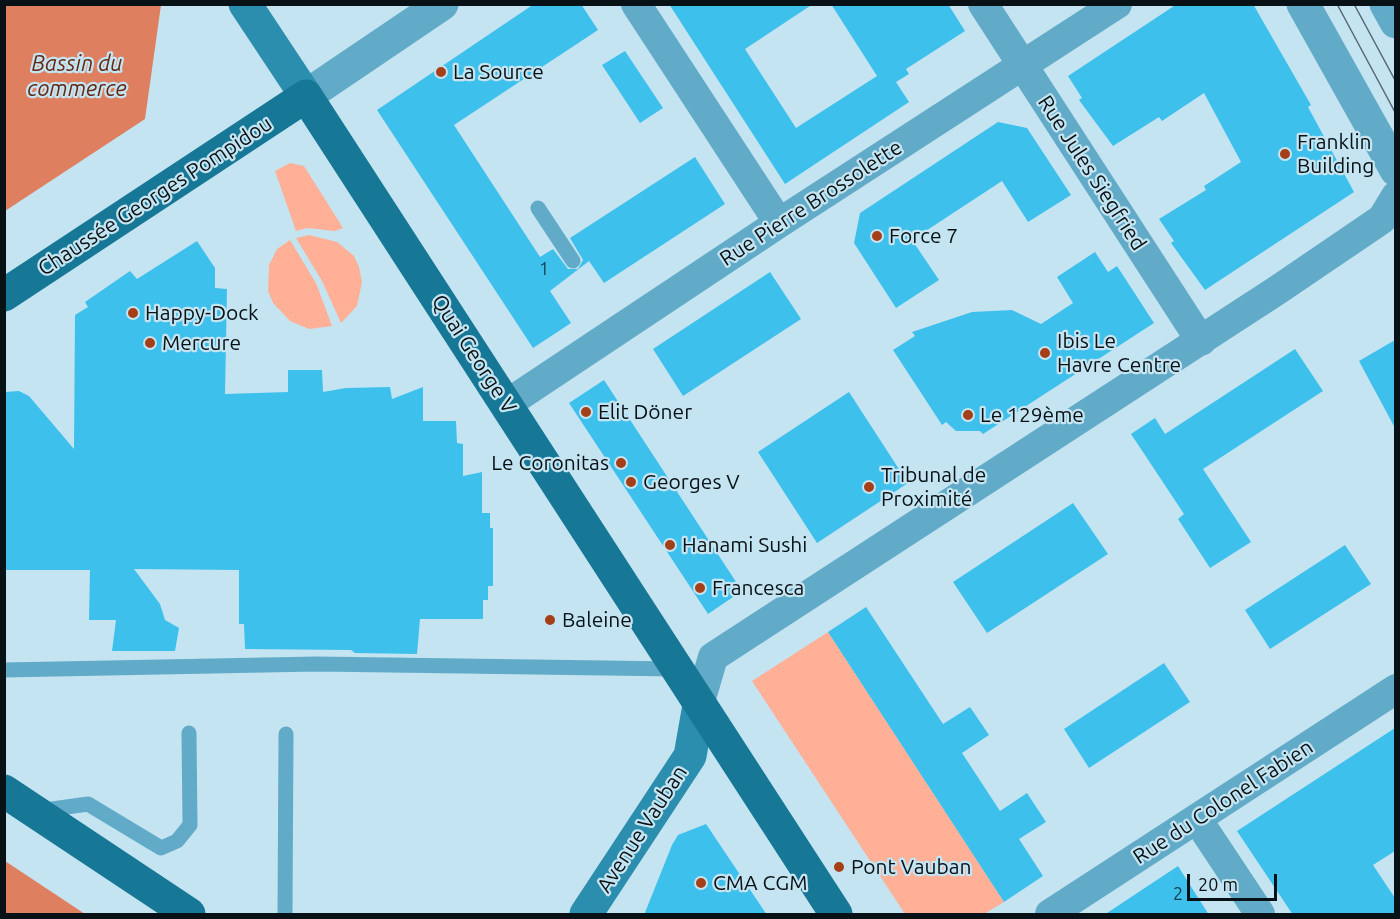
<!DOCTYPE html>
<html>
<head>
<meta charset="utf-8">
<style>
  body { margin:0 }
  #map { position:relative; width:1400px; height:919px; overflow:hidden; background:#c5e4f1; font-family:Ubuntu,sans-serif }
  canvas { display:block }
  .frame { position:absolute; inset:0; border:6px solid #071116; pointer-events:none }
  .scale { position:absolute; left:1187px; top:874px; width:90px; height:27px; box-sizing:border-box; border:3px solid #071116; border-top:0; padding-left:8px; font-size:18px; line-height:21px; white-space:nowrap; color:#071116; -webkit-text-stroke:4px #c5e4f1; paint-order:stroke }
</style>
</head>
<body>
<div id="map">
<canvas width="1400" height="919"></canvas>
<div class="frame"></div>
<div class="scale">20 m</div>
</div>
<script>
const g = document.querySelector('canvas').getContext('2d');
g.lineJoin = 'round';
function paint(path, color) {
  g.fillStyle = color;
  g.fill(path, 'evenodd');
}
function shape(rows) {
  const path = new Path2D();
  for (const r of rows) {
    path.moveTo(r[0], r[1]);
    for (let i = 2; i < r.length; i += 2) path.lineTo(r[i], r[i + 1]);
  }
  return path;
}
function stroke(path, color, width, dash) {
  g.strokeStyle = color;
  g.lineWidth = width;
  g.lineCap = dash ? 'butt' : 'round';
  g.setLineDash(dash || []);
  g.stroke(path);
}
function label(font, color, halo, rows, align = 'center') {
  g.font = font + ' Ubuntu,sans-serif';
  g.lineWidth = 4.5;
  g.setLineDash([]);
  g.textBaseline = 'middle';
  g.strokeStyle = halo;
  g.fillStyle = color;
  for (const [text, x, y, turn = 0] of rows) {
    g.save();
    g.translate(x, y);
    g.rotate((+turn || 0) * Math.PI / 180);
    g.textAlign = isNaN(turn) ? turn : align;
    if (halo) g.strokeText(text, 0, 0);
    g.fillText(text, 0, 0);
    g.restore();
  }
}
paint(shape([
  [290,163,304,166,343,228,335,231,307,228,296,231,275,171],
  [309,235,337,242,354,256,359,267,362,282,357,306,341,323,322,281,296,238],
  [290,240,316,283,332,326,309,329,290,321,273,303,268,291,269,265,277,249],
  [828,632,1004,902,984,914,905,914,752,681]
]), '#ffb096');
paint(shape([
  [5,4,161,5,145,119,5,211],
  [4,861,5,861,85,914,5,914]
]), '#de7f5f');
paint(shape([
  [534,4,581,4,598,30,454,125,540,257,553,249,568,269,578,269,583,260,570,238,695,157,725,204,604,283,589,261,550,291,571,323,533,348,377,110],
  [669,4,813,4,745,49,796,128,877,76,831,4,948,4,965,31,906,69,909,74,896,82,909,102,785,184],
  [1177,4,1253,4,1311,105,1308,107,1354,192,1205,290,1171,243,1174,241,1159,219,1206,190,1204,186,1241,162,1204,93,1162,121,1159,117,1113,146,1079,100,1082,98,1068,76],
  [625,51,663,108,640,123,602,65],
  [998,122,1027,128,1071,195,1028,222,1002,181,912,240,939,280,896,308,854,243,860,213],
  [197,241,215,268,215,288,227,289,225,394,288,392,288,370,322,370,323,392,346,388,390,387,392,399,423,387,423,421,456,421,457,443,463,444,463,476,482,472,482,513,490,513,490,528,493,528,493,586,488,586,488,600,483,600,483,619,420,619,417,654,355,653,351,650,245,649,244,624,239,624,239,570,134,569,160,604,165,620,179,628,175,651,112,651,116,620,89,620,90,570,4,570,4,392,19,391,29,396,74,449,75,315,88,307,85,302,130,271,137,279],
  [1095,252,1108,272,1117,266,1154,323,983,434,980,431,956,431,946,422,942,425,893,350,915,336,912,332,972,312,1012,310,1041,324,1073,303,1057,277],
  [770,272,801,319,683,396,653,349],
  [1395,340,1395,428,1359,361],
  [1295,349,1323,391,1203,469,1251,542,1210,568,1178,519,1184,514,1131,434,1155,418,1165,434],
  [604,380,742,591,708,614,569,403],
  [849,392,908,483,817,543,758,452],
  [1073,503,1108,554,987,633,953,582],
  [1345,545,1371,584,1270,649,1245,610],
  [866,607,943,724,970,707,989,735,962,753,1000,811,1027,793,1046,822,1019,839,1043,876,1004,902,828,632],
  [1164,663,1190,702,1089,768,1064,729],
  [1395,728,1395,851,1373,865,1395,898,1395,915,1293,915,1237,831],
  [706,824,767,915,644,915,672,845,678,835],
  [1178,866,1209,915,1104,915]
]), '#3ec0ec');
stroke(shape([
  [538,208,573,261],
  [4,670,317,664,677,669],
  [38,811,88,804,161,848,177,841,190,825,189,733],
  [285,914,286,734]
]), '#62abc8', 15);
stroke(shape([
  [636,4,779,223],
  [983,4,1201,341],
  [507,404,779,223,1117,4],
  [699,705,713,657,1276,291,1382,219,1396,196],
  [1197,819,1260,914],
  [1050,914,1396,689]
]), '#62abc8', 30);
stroke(shape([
  [1303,4,1396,170],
  [1386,4,1396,22],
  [306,96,442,4]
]), '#62abc8', 33);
stroke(shape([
  [245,4,306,96],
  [586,914,690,756,699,705]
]), '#2b8eaf', 33);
stroke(shape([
  [4,295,306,96,836,914],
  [4,791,189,914]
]), '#167796', 33);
stroke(shape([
  [1337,4,1396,114],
  [1354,4,1396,82]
]), '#566972', 1.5);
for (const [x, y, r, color] of [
  [441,72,6,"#a53f18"],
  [1285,154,6,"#a53f18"],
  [877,236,6,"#a53f18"],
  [133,313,6,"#a53f18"],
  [150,343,6,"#a53f18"],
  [1045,353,6,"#a53f18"],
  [586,412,6,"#a53f18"],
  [968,415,6,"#a53f18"],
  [621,463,6,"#a53f18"],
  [631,482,6,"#a53f18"],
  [869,487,6,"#a53f18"],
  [670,545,6,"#a53f18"],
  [700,588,6,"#a53f18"],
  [550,620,6,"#a53f18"],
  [839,867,6,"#a53f18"],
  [701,883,6,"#a53f18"]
]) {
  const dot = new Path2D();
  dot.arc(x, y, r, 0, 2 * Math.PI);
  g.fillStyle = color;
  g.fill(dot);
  stroke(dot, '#c5e4f1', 2);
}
label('18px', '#153d4c', null, [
  ["1",544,269],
  ["2",1178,894]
]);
label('21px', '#071116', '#c5e4f1', [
  ["La Source",453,72],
  ["Franklin",1297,142],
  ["Building",1297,166],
  ["Force 7",889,236],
  ["Happy-Dock",145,313],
  ["Ibis Le",1057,341],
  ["Havre Centre",1057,365],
  ["Mercure",162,343],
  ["Elit Döner",598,412],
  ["Le 129ème",980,415],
  ["Le Coronitas",609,463,"right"],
  ["Tribunal de",881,475],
  ["Proximité",881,499],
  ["Georges V",643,482],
  ["Hanami Sushi",682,545],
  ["Francesca",712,588],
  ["Baleine",562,620],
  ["Pont Vauban",851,867],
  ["CMA CGM",713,883]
], 'left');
label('21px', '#071116', '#c5e4f1', [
  ["Rue Jules Siegfried",1092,173,57],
  ["Chaussée Georges Pompidou",155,196,-33],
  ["Rue Pierre Brossolette",811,203,-33],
  ["Quai George V",474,354,57],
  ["Rue du Colonel Fabien",1223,802,-33],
  ["Avenue Vauban",642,829,-57]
]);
label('italic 22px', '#652913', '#c5e4f1', [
  ["Bassin du",77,64],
  ["commerce",77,89]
]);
</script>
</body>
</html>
